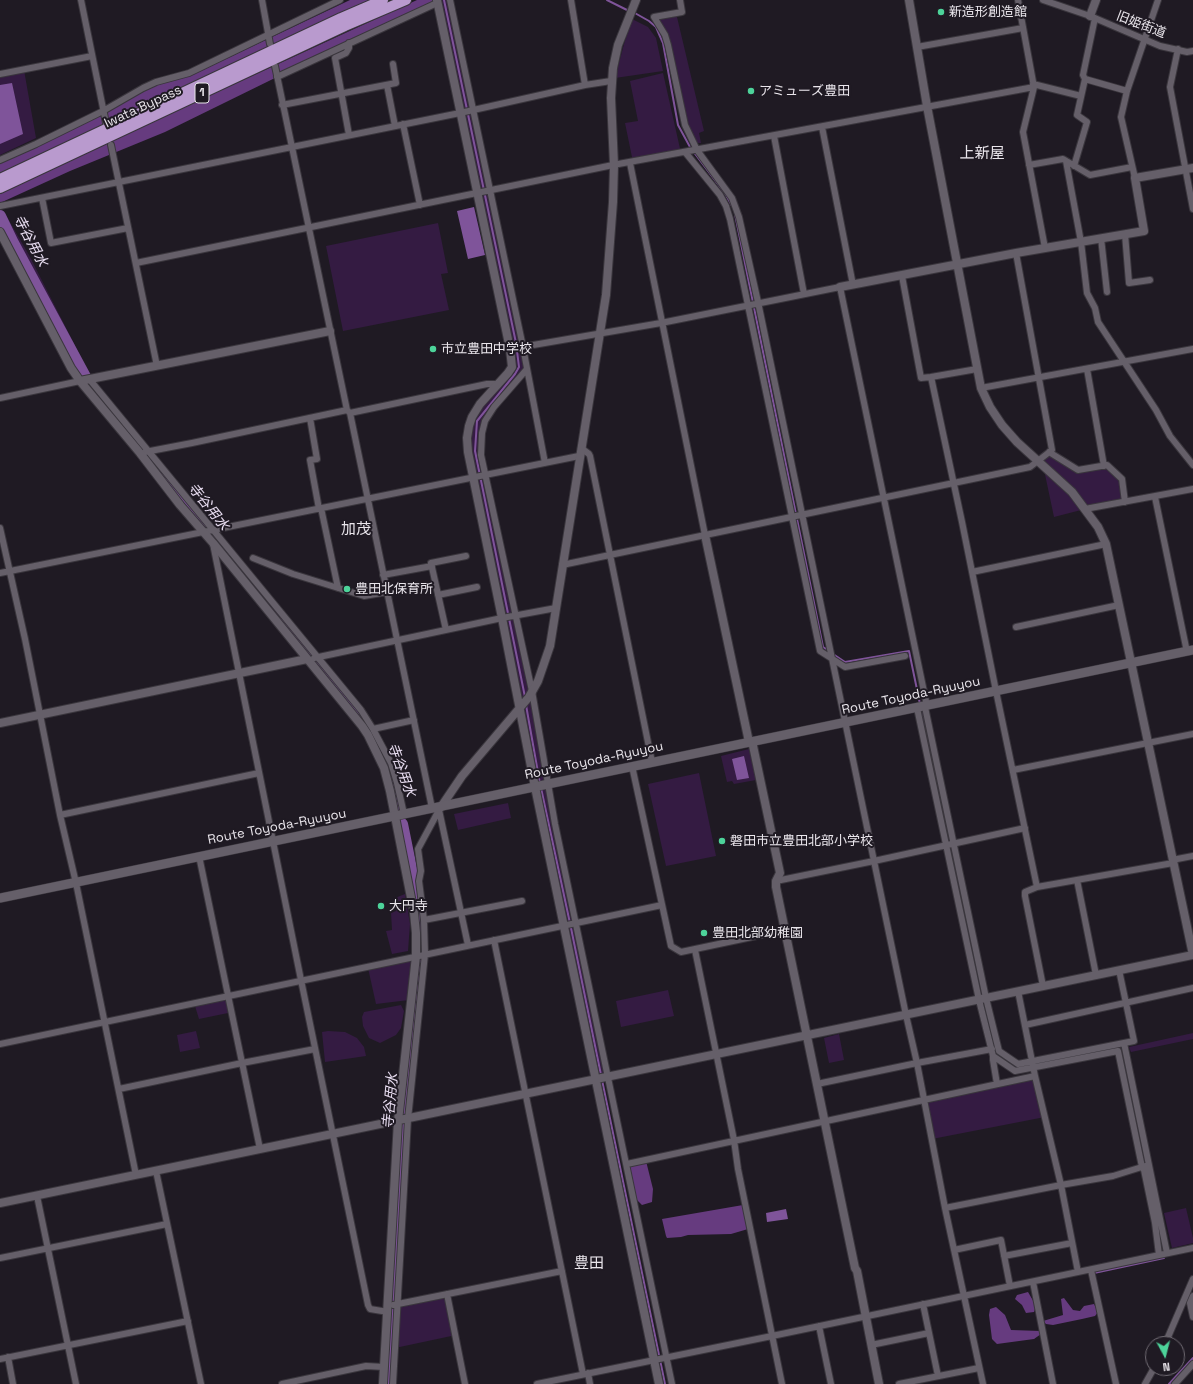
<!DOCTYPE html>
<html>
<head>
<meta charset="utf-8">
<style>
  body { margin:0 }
  #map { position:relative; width:1193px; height:1384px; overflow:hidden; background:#1f1a23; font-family:"Space Grotesk",sans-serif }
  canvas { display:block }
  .north { position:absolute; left:1145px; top:1336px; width:40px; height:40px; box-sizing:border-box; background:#1f1a23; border:1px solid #706b73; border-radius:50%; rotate:173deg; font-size:11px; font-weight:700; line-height:16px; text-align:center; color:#e9e5eb }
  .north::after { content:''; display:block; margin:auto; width:14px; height:18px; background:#4dd39a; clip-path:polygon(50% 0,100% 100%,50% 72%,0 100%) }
</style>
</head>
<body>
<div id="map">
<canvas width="1193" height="1384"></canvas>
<div class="north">N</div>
</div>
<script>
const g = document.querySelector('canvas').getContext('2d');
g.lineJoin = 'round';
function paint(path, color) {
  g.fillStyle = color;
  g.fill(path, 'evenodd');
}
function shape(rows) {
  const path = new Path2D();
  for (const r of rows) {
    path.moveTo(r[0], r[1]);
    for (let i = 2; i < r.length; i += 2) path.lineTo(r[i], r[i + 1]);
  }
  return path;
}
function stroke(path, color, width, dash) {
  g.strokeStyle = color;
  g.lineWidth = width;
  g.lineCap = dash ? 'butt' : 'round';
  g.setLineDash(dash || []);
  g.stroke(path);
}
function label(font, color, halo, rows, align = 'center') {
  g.font = font + ' "Space Grotesk","Noto Sans JP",sans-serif';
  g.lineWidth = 4;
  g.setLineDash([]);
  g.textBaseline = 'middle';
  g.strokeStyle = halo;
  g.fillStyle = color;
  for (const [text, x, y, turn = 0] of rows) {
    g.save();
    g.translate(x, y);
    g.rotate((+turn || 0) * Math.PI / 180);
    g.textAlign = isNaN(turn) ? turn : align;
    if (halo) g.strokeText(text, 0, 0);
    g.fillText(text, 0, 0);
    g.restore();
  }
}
paint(shape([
  [437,0,450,0,527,369,491,412,482,433,481,455,608,1077,595,1080,469,458,469,426,512,367],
  [657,16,677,17,704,131,699,133,701,143,694,143,684,123,666,39],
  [632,19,648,27,656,38,663,71,615,78,624,44],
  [24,70,36,138,0,155,0,74],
  [663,73,681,153,633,162,625,123,638,121,630,81],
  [4,212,29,255,92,379,368,721,388,757,404,814,422,917,424,945,397,1308,447,1294,456,1335,395,1348,393,1384,383,1384,398,1121,416,956,404,860,378,756,358,722,80,382,0,232,0,214],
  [438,223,448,273,441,274,449,310,343,331,326,246],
  [1049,452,1080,473,1104,466,1122,479,1125,502,1085,509,1054,517,1043,465,1038,460],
  [749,749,756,780,734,784,732,781,727,782,721,756],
  [699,773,716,856,666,866,648,784],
  [508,803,511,818,458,830,454,814],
  [405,894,410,924,408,951,392,954,386,931,392,930,391,913,396,911,395,898],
  [414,959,409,1000,376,1004,368,968],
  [668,990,674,1016,621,1027,616,1001],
  [226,1000,228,1013,199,1019,195,1006],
  [401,1005,404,1011,401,1028,396,1035,380,1043,369,1038,363,1026,362,1017,364,1012],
  [196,1031,200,1048,180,1052,177,1035],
  [328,1031,345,1032,357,1038,364,1047,366,1056,325,1062,322,1032],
  [1193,1033,1193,1039,1131,1052,1129,1047],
  [839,1034,844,1060,829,1063,824,1038],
  [1035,1076,1045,1117,932,1139,925,1102],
  [1186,1208,1193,1238,1193,1243,1172,1248,1164,1213]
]), '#341b42');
paint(shape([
  [350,0,369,0,0,173,0,159,143,88,198,72],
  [417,0,434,0,434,5,277,77,165,132,70,171,0,203,0,194,204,98],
  [646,1161,653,1189,652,1202,642,1205,633,1196,627,1168,632,1163],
  [743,1205,748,1229,731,1234,688,1235,681,1237,667,1238,666,1236,662,1219],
  [1028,1292,1035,1304,1035,1309,1034,1312,1026,1313,1022,1305,1015,1299,1017,1295],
  [1064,1298,1073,1310,1080,1311,1084,1306,1094,1304,1098,1312,1095,1316,1082,1319,1053,1325,1046,1324,1043,1321,1063,1315,1061,1299],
  [996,1307,1005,1315,1011,1330,1041,1331,1041,1334,1034,1339,997,1344,992,1339,989,1315,990,1309]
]), '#663b7f');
paint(shape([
  [12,83,23,134,0,144,0,85],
  [474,207,485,255,468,259,457,211],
  [744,756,749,778,737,780,732,759],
  [786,1209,788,1219,767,1222,766,1213]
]), '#7f549a');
stroke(shape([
  [444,0,516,343,519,367,515,374,477,421,475,451,525,697],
  [607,0,629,11],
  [633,12,649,21,656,27,659,34,663,43,678,125,690,147,726,195,732,206],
  [735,214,823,647,828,650],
  [833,654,845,662,909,651,920,704],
  [526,705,540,784],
  [921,708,964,916],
  [541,788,571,928,601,1075],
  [982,1000,997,1055],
  [1116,1049,1120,1048,1145,1164],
  [1001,1058,1017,1068],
  [602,1080,665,1384],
  [1094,1273,1164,1258,1160,1237],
  [1169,1384,1193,1358]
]), '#7f549a', 2);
stroke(shape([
  [0,216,12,241,89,384,236,565],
  [283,622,369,730,384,760,393,785,399,809],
  [389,1384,392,1308,405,1112,422,940,421,925,417,898,402,824]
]), '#7f549a', 12);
const minor = shape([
  [81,0,106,123],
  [262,0,270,44],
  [450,0,522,342,545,463],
  [571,0,585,85],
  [680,0,682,12,654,17,665,35,668,45,685,125,697,150,732,198,739,217,758,302,906,1015,917,1063,945,1208,983,1384],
  [1018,0,1034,87,1023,132,1045,248],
  [1043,0,1090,16,1160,46,1187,52,1193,51],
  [1095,18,1083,75,1085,79,1127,91],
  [349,43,349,48,346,53,335,58,349,135],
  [917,47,1023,28],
  [1178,49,1170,87,1193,209],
  [275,66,347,410,350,413,432,808],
  [0,74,92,56],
  [277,77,437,3],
  [1033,84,1081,96],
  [387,85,395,126],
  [282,105,396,83,393,64],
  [403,124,420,205],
  [822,127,853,285],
  [774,136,804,294],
  [111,145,157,366],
  [685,152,720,195,726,206,730,219,820,651,845,667,905,656],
  [0,160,36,144,103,111,143,88,156,82,189,73,340,0],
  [1066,161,1081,242,1087,293,1095,308,1098,322,1156,410,1170,436,1193,465],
  [630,163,705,535],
  [1029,165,1063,159,1090,175,1132,167],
  [1074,166,1087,122,1077,115,1085,79],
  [1135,178,1121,117,1127,91,1158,0],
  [42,198,51,243,128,228],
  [0,206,460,113,585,85,611,81],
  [1125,234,1129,283,1150,280],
  [1101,238,1107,292],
  [136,263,613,165,1034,87],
  [902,276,921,378,931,377],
  [510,349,661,323,840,287,927,706],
  [527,369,494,407,485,421,482,433,481,455,532,691,555,824,672,1384],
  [977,369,931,377,962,522,996,691,1037,887],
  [1087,369,1104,466],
  [90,380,361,710,373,729,391,763,397,783,404,814],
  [981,388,1193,349],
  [0,398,80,381],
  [350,413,487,384,498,384],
  [310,418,317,459,310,460,319,509],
  [581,448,589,454,590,456,652,762],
  [145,452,192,443,347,410],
  [1049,452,1078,470,1107,465,1122,479,1125,502],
  [1155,497,1187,652],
  [321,508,338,588],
  [1085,509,1193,489],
  [0,528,25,639,60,815,76,883,136,1175],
  [213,544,301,980,368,1305,370,1309,388,1312],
  [253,558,293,574,364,596,387,592],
  [562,565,1030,467,1052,450,1016,253],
  [972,572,1106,544],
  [0,573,579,456],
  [383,575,432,566],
  [438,595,477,587],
  [1016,627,1119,605],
  [446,630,431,563,466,556],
  [314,658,502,618,556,608],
  [925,707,986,998,999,1051,1018,1064,1134,1041,1119,970],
  [917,708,979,1000,993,1056,1015,1071,1118,1051,1142,1167,1144,1170,1155,1223,1159,1255],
  [373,729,414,720],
  [632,766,671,946,681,952,785,930],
  [1013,770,1193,734],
  [439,810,468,945],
  [60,815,259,773],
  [199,856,260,1149],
  [1172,860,1193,856],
  [1077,880,1096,975],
  [776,881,874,861,1025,828],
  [424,920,522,901],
  [494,940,583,1374],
  [695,950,734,1140,738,1169,782,1384],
  [1043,986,1025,896,1025,892,1037,887,1173,863],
  [1018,991,1035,1076,1061,1185,1078,1272],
  [1025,1025,1193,988],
  [1124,1043,1167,1253],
  [0,1044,662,905],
  [993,1056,993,1060,997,1084],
  [817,1084,917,1063,992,1049],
  [119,1089,242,1063,315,1049],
  [627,1164,1035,1076],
  [156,1171,201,1384],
  [37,1196,76,1384],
  [945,1208,1061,1185,1113,1176,1145,1166],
  [954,1250,1001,1240,1010,1286],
  [1004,1256,1072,1243],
  [0,1258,167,1224],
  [1091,1270,1116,1384],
  [1033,1282,1053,1384],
  [447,1294,465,1384],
  [1193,1296,1190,1303,1193,1317],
  [923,1304,938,1376],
  [393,1305,562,1271],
  [819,1326,831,1384],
  [1165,1344,1193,1279],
  [871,1345,929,1333],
  [8,1357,13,1384],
  [0,1359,188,1321],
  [588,1373,590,1384],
  [282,1384,366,1366,384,1367],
  [393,1384,408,1119,425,954,424,920,419,881,421,871,418,849,439,810],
  [537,1384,772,1336,1193,1248],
  [899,1384,979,1368],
  [1145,1384,1154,1368],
  [1175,1384,1193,1364]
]);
const tertiary = shape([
  [437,0,510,349,512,367,508,373,480,404,472,417,469,426,467,438,468,452,502,618,535,787,659,1384],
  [909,0,927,106,981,388,990,407,1002,425,1017,442,1072,492,1098,527,1106,544,1193,955],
  [1090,16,1096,0],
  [0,232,71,368,80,381,140,453,180,505,213,543,362,726,368,735,384,768,390,791,414,913,416,933,416,956,398,1121,383,1384],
  [840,287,1016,253,1144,231,1135,178,1193,168],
  [80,381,330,331],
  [705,535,749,742],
  [0,723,307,659],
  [752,741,780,873,776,881,776,887,855,1268,857,1271,879,1384],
  [441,807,462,776,529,697,538,681,550,646,606,295,613,202,614,165,611,98,613,68,618,45,636,0],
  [0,1203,1193,955]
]);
const secondary = shape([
  [0,898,1193,650]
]);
const trunk = shape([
  [0,179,341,18,383,0],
  [0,188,345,26,406,0]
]);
stroke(minor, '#3a363d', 8);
stroke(tertiary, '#3a363d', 10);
stroke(secondary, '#3a363d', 10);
stroke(trunk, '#3a363d', 12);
stroke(minor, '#655f69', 6);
stroke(tertiary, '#655f69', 8);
stroke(secondary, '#655f69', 9);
stroke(trunk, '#b99ace', 10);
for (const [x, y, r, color] of [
  [941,12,4,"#4dd39a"],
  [751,91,4,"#4dd39a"],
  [433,349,4,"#4dd39a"],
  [347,589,4,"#4dd39a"],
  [722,841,4,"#4dd39a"],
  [381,906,4,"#4dd39a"],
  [704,933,4,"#4dd39a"]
]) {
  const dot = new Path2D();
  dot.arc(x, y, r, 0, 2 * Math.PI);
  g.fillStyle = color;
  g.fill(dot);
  stroke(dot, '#1f1a23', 1.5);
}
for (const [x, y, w] of [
  [202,93,14]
]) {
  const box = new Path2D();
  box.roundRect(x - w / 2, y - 10, w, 20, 3);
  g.fillStyle = '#1f1a23';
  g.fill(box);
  stroke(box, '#e9e5eb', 1);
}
label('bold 12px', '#e9e5eb', null, [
  ["1",202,93]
]);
label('13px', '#e9e5eb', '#1f1a23', [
  ["新造形創造館",949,12],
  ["アミューズ豊田",759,91],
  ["市立豊田中学校",441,349],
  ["豊田北保育所",355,589],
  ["磐田市立豊田北部小学校",730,841],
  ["大円寺",389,906],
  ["豊田北部幼稚園",712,933]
], 'left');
label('13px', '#e9e5eb', '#1f1a23', [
  ["旧姫街道",1141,25,21],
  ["Iwata Bypass",143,107,-25],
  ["Route Toyoda-Ryuyou",911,696,-12],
  ["Route Toyoda-Ryuyou",594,761,-12],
  ["Route Toyoda-Ryuyou",277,827,-11]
]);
label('italic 14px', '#e9def2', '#1f1a23', [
  ["寺谷用水",30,241,62],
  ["寺谷用水",208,507,51],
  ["寺谷用水",401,770,70],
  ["寺谷用水",391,1101,-85]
]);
label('15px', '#e9e5eb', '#1f1a23', [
  ["上新屋",982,154],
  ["加茂",356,530],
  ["豊田",589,1264]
]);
</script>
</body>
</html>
